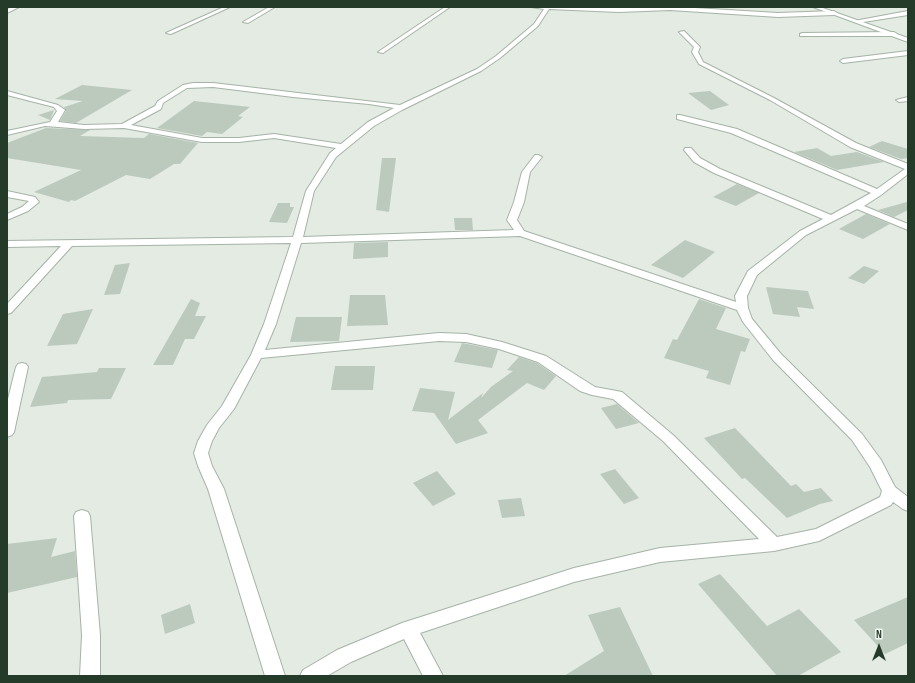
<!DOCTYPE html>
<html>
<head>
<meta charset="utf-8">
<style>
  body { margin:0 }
  #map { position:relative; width:915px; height:683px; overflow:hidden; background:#e3ebe3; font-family:"Sofia Sans Condensed",sans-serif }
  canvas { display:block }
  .frame { position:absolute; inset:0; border:8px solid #253b29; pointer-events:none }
  .north { position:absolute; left:859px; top:627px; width:40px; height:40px; -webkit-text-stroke:3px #f4f8f3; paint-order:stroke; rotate:0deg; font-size:11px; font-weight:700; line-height:16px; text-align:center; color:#253b29 }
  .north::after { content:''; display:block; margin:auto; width:14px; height:18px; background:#253b29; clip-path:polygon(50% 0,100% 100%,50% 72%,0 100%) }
</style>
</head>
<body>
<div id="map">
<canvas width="915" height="683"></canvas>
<div class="frame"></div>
<div class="north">N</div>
</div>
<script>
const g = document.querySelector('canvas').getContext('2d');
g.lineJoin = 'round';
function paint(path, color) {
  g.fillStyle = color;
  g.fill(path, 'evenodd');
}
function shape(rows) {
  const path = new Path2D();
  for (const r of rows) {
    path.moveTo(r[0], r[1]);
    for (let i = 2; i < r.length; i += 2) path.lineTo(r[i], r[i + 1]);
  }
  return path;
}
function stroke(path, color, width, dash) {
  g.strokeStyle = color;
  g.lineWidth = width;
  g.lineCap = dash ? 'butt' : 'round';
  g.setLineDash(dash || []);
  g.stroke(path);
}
paint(shape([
  [82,85,132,90,76,123,60,121,66,111,64,107,83,101,55,99],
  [710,91,729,105,711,110,688,93],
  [194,101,250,107,238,116,243,117,222,134,207,132,202,136,157,128],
  [54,110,50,120,38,115],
  [46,128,90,130,80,136,144,138,149,134,198,143,180,164,174,164,150,179,126,175,75,201,71,200,69,202,34,192,81,170,7,158,7,143],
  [882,141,908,149,908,158,901,159,869,147],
  [817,148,831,156,857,152,884,162,837,170,794,152],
  [382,158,396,158,389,212,376,210],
  [737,184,759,193,736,206,713,197],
  [907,202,908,210,894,217,878,210],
  [278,203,290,203,290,207,294,207,287,223,269,222],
  [866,214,890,224,863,239,839,229],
  [454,218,472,218,473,230,455,230],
  [685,240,715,252,683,278,651,265],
  [388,242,388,257,353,259,354,243],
  [130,263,120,294,104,295,115,265],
  [864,266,879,271,864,284,848,278],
  [766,287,808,291,814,309,797,307,800,317,773,314],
  [350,295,385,295,388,325,347,326],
  [191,299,200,303,195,316,206,316,194,339,185,339,173,365,153,365],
  [699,299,726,308,716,329,750,339,745,352,741,351,730,385,706,378,709,371,664,358,673,339,677,340],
  [93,309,77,344,47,346,63,314],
  [296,317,342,317,339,341,290,342],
  [462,343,498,350,492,368,454,362],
  [519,357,537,363,556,376,544,390,527,383,478,420,488,433,456,444,434,413,412,411,420,388,455,392,448,420,483,393,481,398,491,387,513,371,507,370],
  [335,366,375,366,373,390,331,390],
  [99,368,126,368,111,399,68,400,67,403,30,407,42,377,97,372],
  [617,404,639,423,616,429,601,408],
  [735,428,791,486,796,484,804,492,821,488,833,501,820,504,787,518,745,478,742,479,704,438],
  [615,469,639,498,624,504,600,474],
  [437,471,456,494,433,506,413,483],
  [521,498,525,516,502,518,498,500],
  [57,538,51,557,75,551,77,577,7,593,7,544],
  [720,574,767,626,799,609,841,652,798,676,777,676,698,584],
  [908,597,908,643,885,654,854,620],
  [190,604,195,623,165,634,161,615],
  [620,607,653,676,564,676,604,651,588,615]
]), '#bcc9bd');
const street = shape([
  [13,7,19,7,7,13,7,9,13,7],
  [224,7,230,7,171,34,166,33,224,7],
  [269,7,275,7,248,23,243,22,269,7],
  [445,7,450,7,383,53,378,52,445,7],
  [531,7,619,8,678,7,778,13,834,11,837,13,834,15,778,17,670,10,619,12,549,9,538,26,500,58,481,71,402,110,374,126,336,157,314,191,303,237,514,230,507,220,514,202,522,172,535,155,538,155,542,157,530,172,524,202,517,220,524,231,736,302,735,296,748,271,800,231,823,219,714,173,694,162,684,150,685,148,691,148,700,158,720,169,831,215,871,193,731,133,677,119,677,115,680,115,737,129,877,189,905,169,850,147,770,100,699,64,692,52,694,47,679,32,684,31,700,47,698,52,703,62,774,98,856,143,908,164,908,174,881,195,864,206,908,224,908,230,857,209,806,235,757,275,747,296,748,308,752,319,781,354,862,434,881,460,895,487,908,497,908,511,903,509,893,502,891,505,819,541,774,551,660,562,574,582,420,633,443,676,423,676,404,639,351,662,327,676,300,676,303,670,337,650,402,623,574,568,660,548,759,539,663,441,613,399,592,395,580,391,538,362,499,349,466,342,439,341,261,358,234,409,219,428,212,441,208,453,212,466,224,489,285,676,265,676,208,489,198,466,194,453,198,441,207,425,222,406,251,355,264,324,291,243,72,246,11,313,7,314,7,304,61,246,7,247,7,241,293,237,306,191,330,153,336,148,274,138,239,142,202,142,124,128,84,129,45,126,7,135,7,131,50,122,57,111,54,107,7,95,7,91,58,105,65,110,58,122,84,125,122,124,155,106,158,101,183,85,193,83,213,83,400,105,477,69,496,56,534,24,544,9,531,7],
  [213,87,293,97,369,104,394,108,368,122,341,144,274,134,239,138,202,138,131,125,161,109,163,103,187,88,213,87],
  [520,236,737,310,743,322,773,360,852,440,870,467,882,491,880,497,816,529,777,537,673,435,622,392,595,387,546,356,502,342,466,334,439,333,265,350,276,324,301,243,520,236],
  [908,11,908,15,857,23,854,21,908,11],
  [802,33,894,32,897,34,894,36,800,36,800,34,802,33],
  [908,51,908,55,843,63,840,61,843,59,908,51],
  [908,97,908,101,899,102,896,100,908,97],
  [7,191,35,197,39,202,28,211,7,220,7,214,22,207,29,201,7,197,7,191],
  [22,363,26,364,28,367,14,432,12,435,7,437,7,403,16,367,18,364,22,363],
  [82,510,88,512,90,516,100,635,100,676,80,676,82,635,74,516,76,512,82,510]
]);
const secondary = shape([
  [813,7,820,7,908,38,908,42,813,7]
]);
stroke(street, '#a6b3a7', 2);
stroke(secondary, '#a3b6a6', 2);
paint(street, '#fff');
paint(secondary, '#fff');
</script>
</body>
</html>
